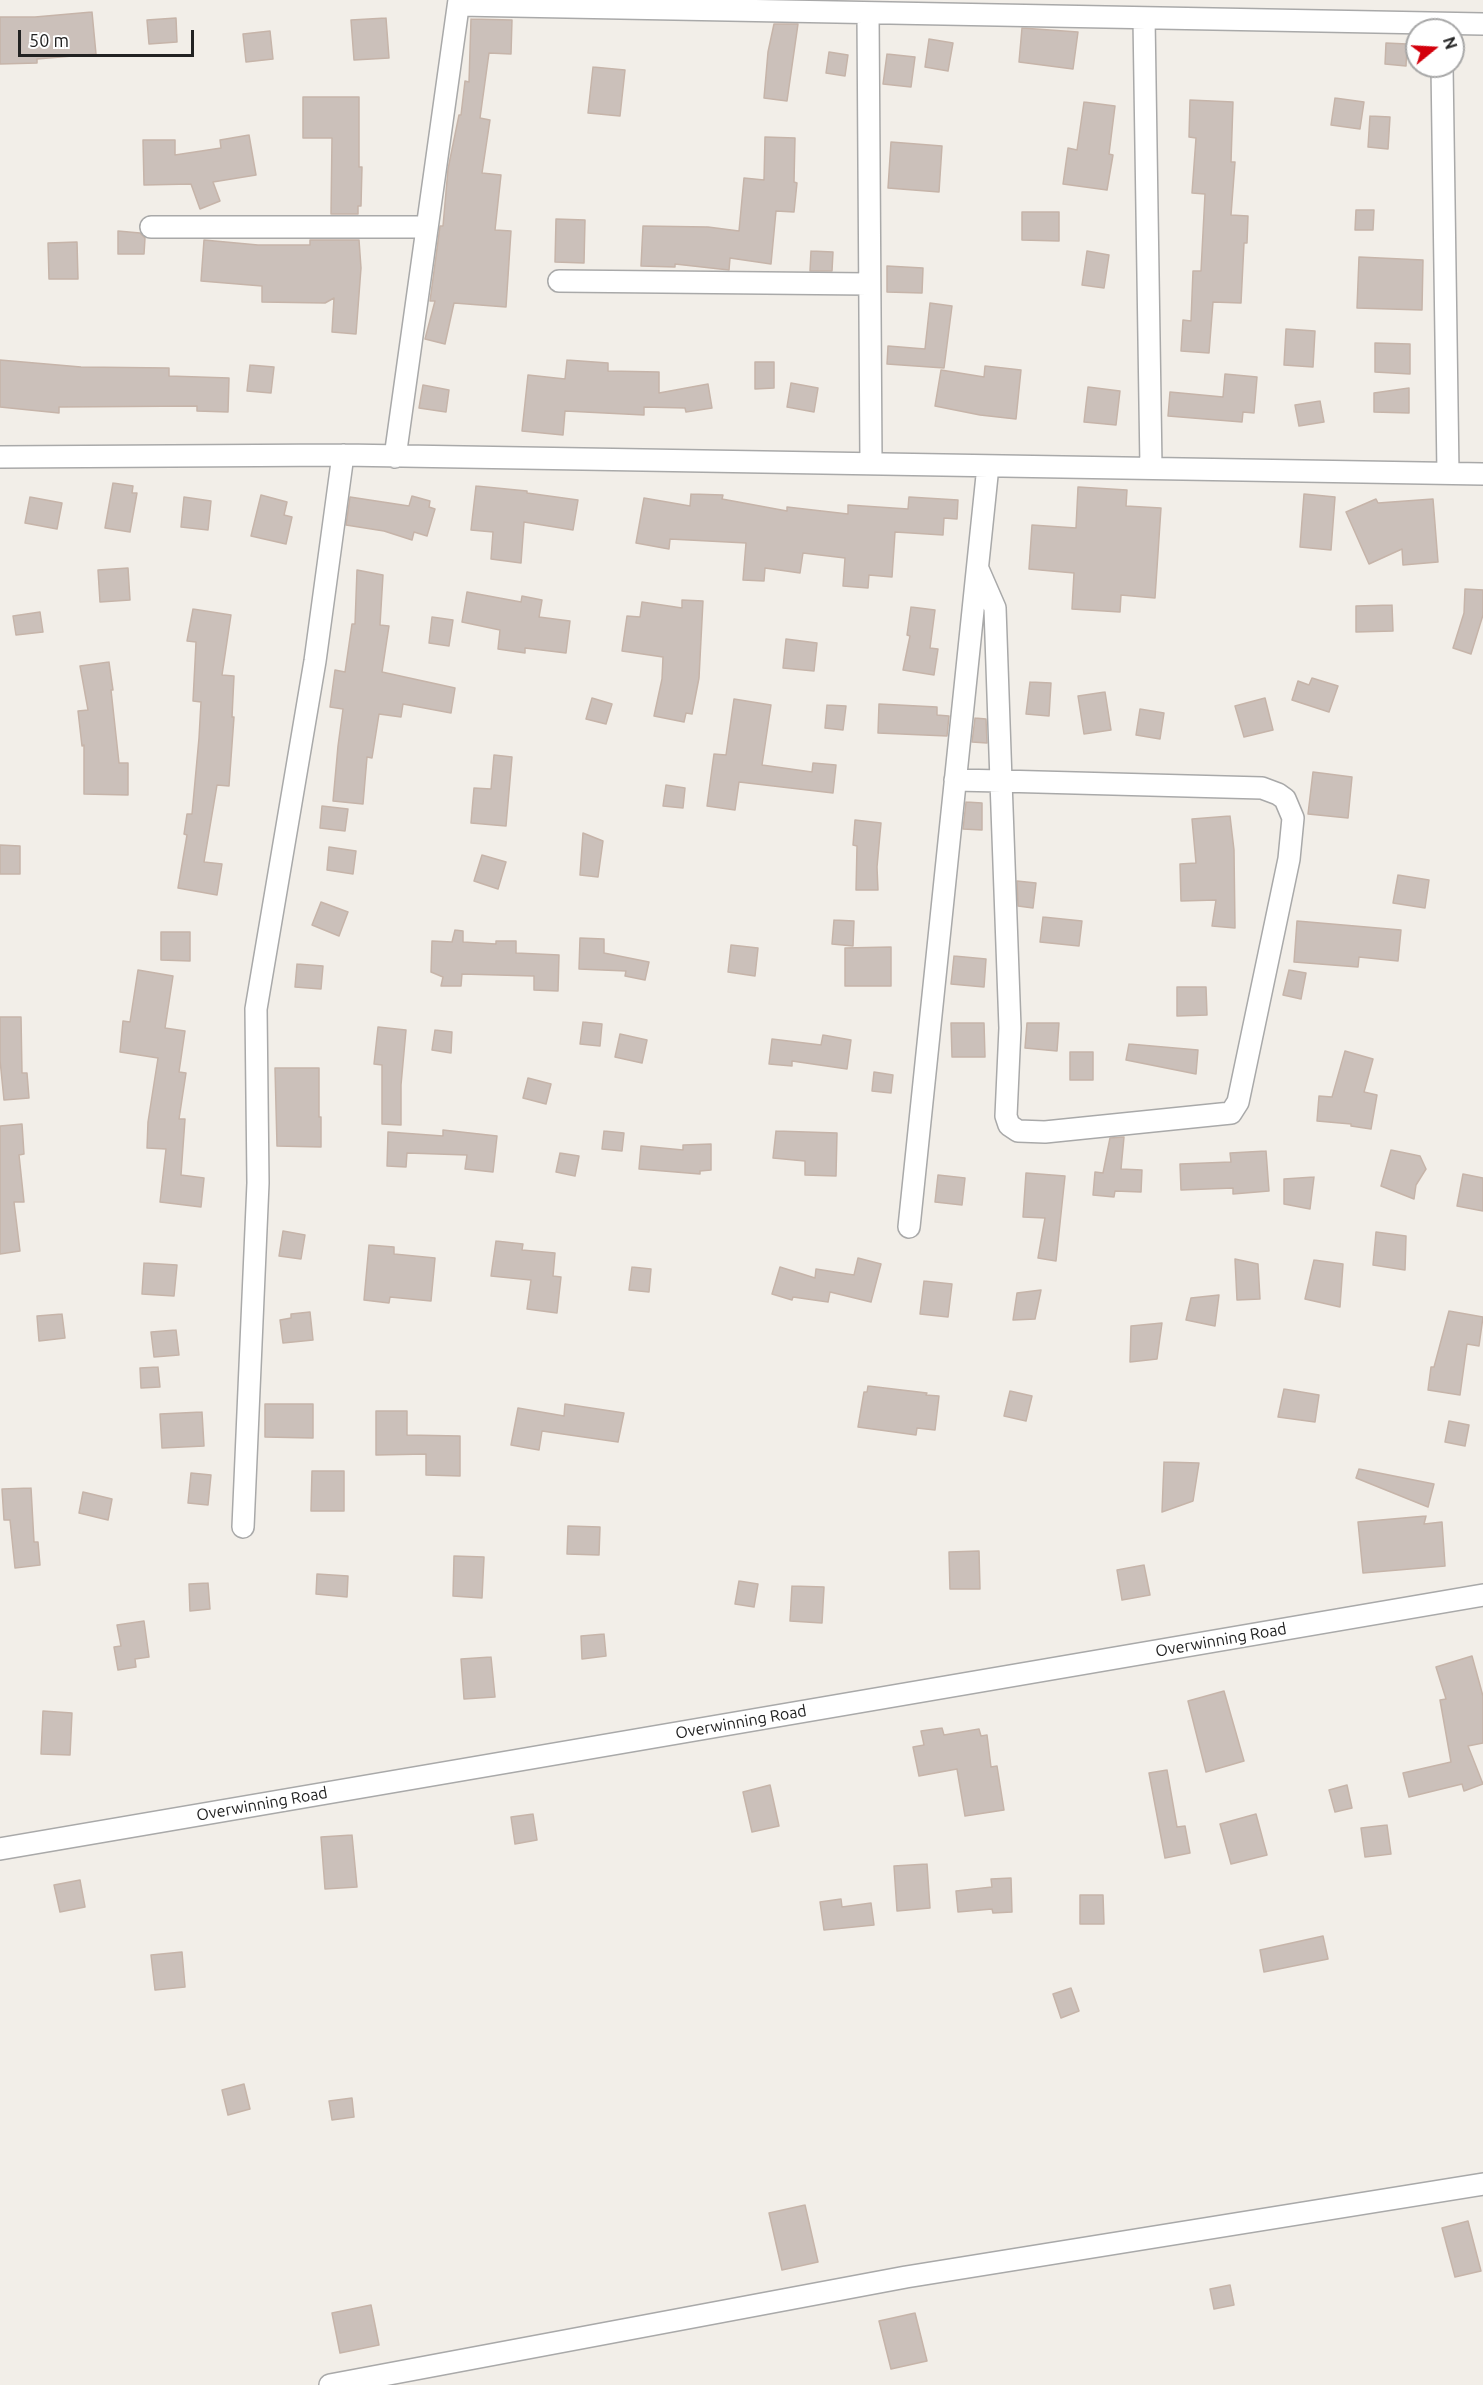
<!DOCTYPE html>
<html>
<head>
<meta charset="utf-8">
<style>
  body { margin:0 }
  #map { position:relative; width:1483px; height:2385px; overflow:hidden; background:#f2eee8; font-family:Ubuntu,sans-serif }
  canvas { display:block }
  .north { position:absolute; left:1405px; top:18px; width:60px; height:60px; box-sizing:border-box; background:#fff; border:2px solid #a7a7a7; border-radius:50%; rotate:72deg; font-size:16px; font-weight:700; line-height:24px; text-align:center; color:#222 }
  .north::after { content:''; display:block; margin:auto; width:21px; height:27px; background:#d3000c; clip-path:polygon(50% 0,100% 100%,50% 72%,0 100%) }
  .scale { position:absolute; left:18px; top:30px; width:176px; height:27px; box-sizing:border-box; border:3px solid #222; border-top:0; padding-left:8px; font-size:18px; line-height:21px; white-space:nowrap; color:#222; -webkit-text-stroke:4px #fff; paint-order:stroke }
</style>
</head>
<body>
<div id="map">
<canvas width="1483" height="2385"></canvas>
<div class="north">N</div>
<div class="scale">50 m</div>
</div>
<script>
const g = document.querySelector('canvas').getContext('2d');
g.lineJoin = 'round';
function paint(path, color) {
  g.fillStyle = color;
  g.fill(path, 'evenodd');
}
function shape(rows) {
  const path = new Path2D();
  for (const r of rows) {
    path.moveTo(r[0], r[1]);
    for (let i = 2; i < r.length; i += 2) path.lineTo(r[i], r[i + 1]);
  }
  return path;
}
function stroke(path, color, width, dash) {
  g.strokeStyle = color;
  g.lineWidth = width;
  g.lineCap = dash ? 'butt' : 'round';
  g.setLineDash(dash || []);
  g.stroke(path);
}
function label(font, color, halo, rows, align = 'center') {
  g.font = font + ' Ubuntu,sans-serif';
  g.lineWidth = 4.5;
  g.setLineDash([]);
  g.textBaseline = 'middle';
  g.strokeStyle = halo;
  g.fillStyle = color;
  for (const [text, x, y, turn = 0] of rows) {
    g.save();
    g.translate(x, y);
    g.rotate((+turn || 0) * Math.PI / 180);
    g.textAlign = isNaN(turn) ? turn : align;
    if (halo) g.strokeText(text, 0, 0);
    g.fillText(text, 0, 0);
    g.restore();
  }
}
const building = shape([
  [92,12,96,54,37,59,37,63,0,64,0,17,35,17,92,12],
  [176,18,177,42,149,44,147,20,176,18],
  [386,18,389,58,354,60,351,20,386,18],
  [471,19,512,20,511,54,489,53,480,118,490,120,482,173,501,175,495,230,511,231,506,307,454,303,445,344,425,339,435,301,430,301,440,226,443,226,448,169,459,115,461,115,465,81,469,82,471,19],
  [774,24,798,24,787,101,764,98,768,52,774,24],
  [1022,28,1078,32,1073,69,1019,62,1022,28],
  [270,31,273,59,246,62,243,34,270,31],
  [929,39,953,43,948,71,925,67,929,39],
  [1386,43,1407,44,1406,66,1385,64,1386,43],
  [829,52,848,55,845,76,826,73,829,52],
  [887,54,915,57,911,87,883,84,887,54],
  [593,67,625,70,620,116,588,113,593,67],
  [303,97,359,97,359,167,362,167,361,206,358,206,358,214,331,214,332,138,303,138,303,97],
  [1335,98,1364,102,1360,129,1331,125,1335,98],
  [1190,100,1233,102,1231,162,1235,162,1231,215,1248,216,1247,243,1244,243,1241,303,1213,302,1209,353,1181,351,1183,320,1191,321,1193,271,1201,271,1205,194,1192,193,1196,138,1189,137,1190,100],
  [1084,102,1115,106,1109,154,1113,155,1107,190,1063,184,1068,148,1077,150,1084,102],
  [1370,116,1390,117,1388,149,1368,147,1370,116],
  [249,135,256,175,213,182,220,201,200,209,191,184,144,185,143,140,175,140,175,155,221,148,220,140,249,135],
  [765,137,795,138,794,182,797,183,794,212,776,211,771,264,730,258,729,270,675,264,675,267,641,266,643,226,708,227,739,231,744,178,764,180,765,137],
  [891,142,942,146,939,192,888,188,891,142],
  [1356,210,1374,210,1373,230,1355,230,1356,210],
  [1022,212,1059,212,1059,241,1022,240,1022,212],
  [556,219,585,220,584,263,555,262,556,219],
  [118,231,140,233,145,238,144,254,118,254,118,231],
  [204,240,258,245,310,245,310,240,359,240,361,268,356,334,332,332,334,298,325,303,262,302,262,286,201,281,204,240],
  [77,242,78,279,49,279,48,243,77,242],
  [811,251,833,252,832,271,810,271,811,251],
  [1087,251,1109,255,1104,288,1082,285,1087,251],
  [1359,257,1423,260,1422,310,1357,308,1359,257],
  [887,266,923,268,922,293,887,292,887,266],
  [930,303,952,306,944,368,887,364,888,346,925,349,930,303],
  [1286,329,1315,331,1313,367,1284,365,1286,329],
  [1375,343,1410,344,1410,374,1375,372,1375,343],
  [0,360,81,367,169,368,169,376,229,378,228,412,197,411,197,406,59,407,59,413,0,407,0,360],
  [567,360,608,363,608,371,659,372,659,393,708,384,712,408,686,412,685,408,644,407,644,415,565,411,563,435,522,431,528,375,565,379,567,360],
  [755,362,774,362,774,388,755,389,755,362],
  [250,365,274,367,271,393,247,391,250,365],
  [985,366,1021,370,1016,419,980,415,935,406,941,370,984,377,985,366],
  [1225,374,1257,377,1254,413,1243,412,1242,422,1168,416,1170,392,1223,397,1225,374],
  [791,383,818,388,814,412,787,407,791,383],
  [423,385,449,390,446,412,419,408,423,385],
  [1088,387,1120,391,1116,425,1084,422,1088,387],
  [1409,388,1409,413,1374,412,1374,393,1409,388],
  [1320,401,1324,422,1299,426,1295,405,1320,401],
  [113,483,133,486,132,493,137,493,130,532,105,528,113,483],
  [476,486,527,491,527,493,578,500,573,530,524,522,521,563,491,559,493,532,471,530,476,486],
  [1078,487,1127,490,1126,506,1161,508,1155,598,1121,595,1120,612,1072,609,1074,573,1029,569,1032,525,1076,528,1078,487],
  [691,494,723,495,722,499,787,511,787,507,848,514,848,505,908,509,909,497,958,500,957,519,944,518,943,535,895,532,892,577,869,575,868,588,843,586,845,558,803,553,800,573,765,568,764,581,743,580,746,543,670,539,669,549,636,543,644,498,690,506,691,494],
  [1304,494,1335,497,1331,550,1300,547,1304,494],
  [261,495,287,502,284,515,292,517,286,544,251,536,261,495],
  [412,496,430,501,429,507,435,509,427,536,414,532,412,540,384,531,346,525,350,497,409,506,412,496],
  [30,497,62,503,57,529,25,523,30,497],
  [184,497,211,501,208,530,181,527,184,497],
  [1376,499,1378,503,1433,499,1438,562,1403,565,1402,549,1369,564,1346,512,1376,499],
  [128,568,130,600,100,602,98,570,128,568],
  [357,570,383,575,380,625,389,626,382,672,455,688,451,713,403,704,401,717,379,714,372,758,367,757,363,804,333,801,338,746,343,709,330,707,335,670,345,672,352,624,355,624,357,570],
  [1465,589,1483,590,1483,615,1471,654,1453,648,1464,613,1465,589],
  [467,592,521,602,522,596,542,600,539,617,570,621,566,653,525,648,525,653,498,649,500,630,462,622,467,592],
  [682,600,703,601,699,678,692,714,686,713,684,722,654,716,662,679,663,657,622,651,627,616,640,617,642,602,682,608,682,600],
  [1392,605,1393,631,1356,632,1356,606,1392,605],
  [911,607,935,610,930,648,938,649,934,675,903,670,910,636,907,635,911,607],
  [193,609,231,615,222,675,234,676,232,717,234,717,229,786,217,785,204,862,222,864,217,895,178,888,187,835,184,834,187,814,192,814,199,738,201,702,193,701,196,642,187,641,193,609],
  [40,612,43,632,16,635,13,616,40,612],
  [432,617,453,620,449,646,429,643,432,617],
  [786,639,817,643,814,671,783,668,786,639],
  [109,662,113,690,111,690,119,763,128,763,128,795,84,794,84,745,82,746,78,711,88,710,80,666,109,662],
  [1312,678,1338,686,1329,712,1292,700,1298,681,1309,685,1312,678],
  [1030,682,1051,683,1049,716,1026,714,1030,682],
  [1105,692,1111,730,1084,734,1078,696,1105,692],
  [592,698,612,704,606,724,586,719,592,698],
  [1265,698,1273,730,1244,737,1235,706,1265,698],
  [734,699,771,705,762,765,812,772,813,763,836,765,833,793,739,782,735,810,707,806,714,754,726,755,734,699],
  [879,704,937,707,937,715,949,716,947,736,878,733,879,704],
  [827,705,846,706,843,730,825,728,827,705],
  [1140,709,1164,713,1160,739,1136,735,1140,709],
  [975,718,986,719,987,743,972,742,975,718],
  [494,755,512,757,506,826,471,823,474,788,491,789,494,755],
  [1313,772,1352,777,1348,818,1308,814,1313,772],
  [666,785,685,788,683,808,663,806,666,785],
  [966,802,982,803,982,830,963,829,966,802],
  [322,806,348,809,345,831,320,828,322,806],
  [1230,816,1234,850,1235,928,1212,926,1216,900,1181,901,1180,864,1196,863,1192,819,1230,816],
  [855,820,881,823,877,867,878,890,856,890,857,846,853,845,855,820],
  [583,833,603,841,598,877,580,875,583,833],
  [0,845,20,846,20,874,0,874,0,845],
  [329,847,356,851,353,874,327,870,329,847],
  [482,855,506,862,498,889,474,881,482,855],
  [1398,875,1429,880,1425,908,1393,903,1398,875],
  [1017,881,1036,883,1033,908,1018,906,1017,881],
  [321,902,348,912,339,936,312,925,321,902],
  [1043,917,1082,921,1079,946,1040,942,1043,917],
  [834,920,854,921,853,946,832,944,834,920],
  [1297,921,1401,930,1398,961,1359,957,1358,967,1294,962,1297,921],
  [455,930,463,931,463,942,496,944,496,941,516,941,516,953,559,955,558,991,534,990,534,976,462,974,461,986,441,986,443,977,431,972,432,941,452,942,455,930],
  [161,932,190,932,190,961,161,960,161,932],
  [580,938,604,939,604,953,649,962,645,980,625,976,626,971,579,969,580,938],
  [731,945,758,948,755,976,728,972,731,945],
  [891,947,891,986,845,986,845,948,891,947],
  [954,956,986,959,984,987,951,984,954,956],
  [297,964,323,966,321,989,295,987,297,964],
  [138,970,173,976,165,1028,185,1031,179,1072,186,1073,179,1119,185,1119,181,1175,204,1178,201,1207,160,1202,166,1149,147,1148,148,1122,158,1058,120,1052,123,1021,130,1022,138,970],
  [1289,970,1306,973,1301,999,1283,995,1289,970],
  [1177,987,1206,987,1207,1015,1177,1016,1177,987],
  [0,1017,21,1017,22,1073,27,1073,29,1098,4,1100,0,1060,0,1017],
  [583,1022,602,1024,600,1046,580,1044,583,1022],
  [951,1023,984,1023,985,1057,952,1057,951,1023],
  [1027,1023,1059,1023,1057,1051,1025,1048,1027,1023],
  [378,1027,406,1030,401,1085,401,1125,382,1124,382,1065,374,1064,378,1027],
  [435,1030,452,1032,451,1053,432,1050,435,1030],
  [620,1034,647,1040,642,1063,615,1057,620,1034],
  [823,1035,851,1040,847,1069,792,1061,792,1066,769,1064,772,1039,821,1045,823,1035],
  [1129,1044,1198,1050,1196,1074,1126,1060,1129,1044],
  [1345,1051,1373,1059,1364,1092,1377,1095,1371,1129,1351,1126,1351,1124,1317,1121,1319,1096,1332,1097,1345,1051],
  [1070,1052,1093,1052,1093,1080,1070,1080,1070,1052],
  [275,1068,319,1068,319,1117,321,1117,321,1147,277,1146,275,1068],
  [874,1072,893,1075,891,1093,872,1091,874,1072],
  [528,1078,551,1084,546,1104,523,1098,528,1078],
  [22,1124,24,1154,19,1155,24,1202,14,1202,20,1251,0,1254,0,1126,22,1124],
  [443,1130,497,1136,493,1172,465,1169,467,1155,407,1153,406,1167,387,1166,388,1132,443,1136,443,1130],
  [604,1131,624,1133,622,1151,602,1149,604,1131],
  [776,1131,837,1133,836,1176,805,1175,805,1161,773,1158,776,1131],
  [1124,1137,1121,1169,1142,1170,1141,1192,1115,1191,1114,1197,1093,1195,1095,1172,1103,1173,1110,1138,1124,1137],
  [711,1144,711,1170,700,1171,700,1174,639,1169,641,1146,683,1150,683,1145,711,1144],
  [1391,1150,1420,1156,1426,1169,1416,1185,1414,1199,1381,1186,1391,1150],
  [1266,1151,1269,1191,1233,1194,1233,1188,1181,1190,1180,1164,1231,1162,1230,1153,1266,1151],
  [560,1153,579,1156,575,1176,556,1172,560,1153],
  [1026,1173,1065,1176,1056,1261,1038,1258,1045,1218,1023,1217,1026,1173],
  [1463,1174,1483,1178,1483,1211,1457,1206,1463,1174],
  [938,1175,965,1178,962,1205,935,1202,938,1175],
  [1314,1177,1310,1209,1284,1204,1284,1179,1314,1177],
  [283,1231,305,1235,301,1259,279,1256,283,1231],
  [1376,1232,1406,1236,1405,1270,1373,1265,1376,1232],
  [496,1241,523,1244,522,1250,555,1253,553,1276,561,1277,557,1313,527,1309,531,1280,491,1276,496,1241],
  [369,1245,394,1247,394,1254,435,1258,431,1301,390,1297,389,1303,364,1300,369,1245],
  [858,1258,881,1264,871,1302,830,1292,828,1302,793,1297,792,1300,772,1294,780,1267,815,1278,816,1269,854,1275,858,1258],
  [1235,1259,1258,1264,1260,1299,1237,1300,1235,1259],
  [1314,1260,1343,1264,1340,1307,1305,1299,1314,1260],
  [144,1263,177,1265,174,1296,142,1294,144,1263],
  [632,1267,651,1269,649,1292,629,1290,632,1267],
  [924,1281,952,1284,948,1317,920,1314,924,1281],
  [1041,1290,1035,1319,1013,1320,1017,1293,1041,1290],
  [1219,1295,1215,1326,1186,1320,1191,1298,1219,1295],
  [1449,1311,1483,1317,1479,1346,1467,1344,1460,1395,1428,1390,1431,1367,1434,1367,1449,1311],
  [310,1312,313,1340,283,1343,280,1320,291,1318,291,1314,310,1312],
  [62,1314,65,1338,39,1341,37,1316,62,1314],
  [1162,1323,1157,1359,1130,1362,1131,1326,1162,1323],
  [176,1330,179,1355,154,1357,151,1332,176,1330],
  [158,1367,160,1387,141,1388,140,1368,158,1367],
  [868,1386,927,1393,926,1395,939,1396,935,1430,917,1428,916,1435,858,1427,864,1392,867,1392,868,1386],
  [1284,1389,1319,1395,1315,1422,1278,1417,1284,1389],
  [1010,1391,1032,1396,1026,1421,1004,1416,1010,1391],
  [265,1404,313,1404,313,1438,265,1437,265,1404],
  [565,1404,624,1413,618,1442,542,1431,539,1450,511,1445,518,1408,564,1416,565,1404],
  [376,1411,407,1411,407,1435,460,1436,460,1476,426,1475,426,1454,376,1455,376,1411],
  [202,1412,204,1446,162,1448,160,1414,202,1412],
  [1449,1421,1469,1425,1465,1446,1445,1442,1449,1421],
  [1164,1462,1199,1463,1193,1501,1162,1512,1164,1462],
  [1359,1469,1434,1484,1428,1507,1356,1478,1359,1469],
  [312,1471,344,1471,344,1511,311,1511,312,1471],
  [191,1473,211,1475,208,1505,188,1503,191,1473],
  [31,1488,34,1542,38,1542,40,1565,15,1568,10,1520,4,1520,2,1489,31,1488],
  [83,1492,112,1499,108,1520,79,1513,83,1492],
  [1426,1516,1424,1524,1442,1522,1445,1566,1363,1573,1358,1522,1426,1516],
  [568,1526,600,1527,599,1555,567,1554,568,1526],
  [979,1551,980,1589,950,1589,949,1552,979,1551],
  [454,1556,484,1557,482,1598,453,1596,454,1556],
  [1144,1565,1150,1595,1122,1600,1117,1570,1144,1565],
  [317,1574,348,1576,347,1597,316,1594,317,1574],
  [739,1581,758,1584,754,1607,735,1604,739,1581],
  [208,1583,210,1609,190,1611,189,1584,208,1583],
  [792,1586,824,1587,822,1623,790,1621,792,1586],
  [144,1621,149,1657,135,1659,136,1667,118,1670,114,1647,121,1646,117,1625,144,1621],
  [604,1634,606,1656,582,1659,581,1636,604,1634],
  [1472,1656,1483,1696,1483,1743,1468,1746,1483,1784,1464,1791,1462,1784,1409,1797,1403,1773,1451,1762,1440,1700,1446,1699,1436,1667,1472,1656],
  [491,1657,495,1697,464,1699,461,1659,491,1657],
  [1224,1691,1244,1761,1206,1772,1188,1701,1224,1691],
  [43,1711,72,1713,70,1755,41,1754,43,1711],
  [942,1728,944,1735,979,1729,981,1736,987,1735,991,1767,997,1766,1004,1810,965,1816,957,1769,919,1776,913,1747,924,1745,921,1731,942,1728],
  [1167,1770,1177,1827,1185,1826,1190,1853,1165,1858,1149,1773,1167,1770],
  [770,1785,779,1826,752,1832,743,1792,770,1785],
  [1347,1785,1352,1808,1335,1812,1329,1790,1347,1785],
  [533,1814,537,1840,515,1844,511,1817,533,1814],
  [1256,1814,1267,1855,1231,1864,1220,1824,1256,1814],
  [1387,1825,1391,1854,1365,1857,1361,1828,1387,1825],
  [352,1835,357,1887,325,1889,321,1837,352,1835],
  [927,1864,930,1908,897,1911,894,1866,927,1864],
  [1011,1878,1012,1912,993,1913,992,1909,958,1912,956,1891,992,1887,991,1879,1011,1878],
  [80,1880,85,1907,60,1912,54,1885,80,1880],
  [1080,1895,1103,1895,1104,1924,1080,1924,1080,1895],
  [841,1899,842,1907,871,1903,874,1925,824,1930,820,1902,841,1899],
  [1323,1936,1328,1959,1264,1972,1260,1950,1323,1936],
  [182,1952,185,1987,155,1990,151,1955,182,1952],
  [1071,1988,1079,2011,1061,2018,1053,1994,1071,1988],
  [244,2084,250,2109,228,2115,222,2090,244,2084],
  [352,2098,354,2117,332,2120,329,2101,352,2098],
  [805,2205,818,2262,782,2270,769,2213,805,2205],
  [1468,2221,1481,2271,1455,2277,1442,2228,1468,2221],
  [1230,2285,1234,2305,1214,2309,1210,2289,1230,2285],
  [371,2305,379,2345,340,2353,332,2313,371,2305],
  [915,2313,927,2361,891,2369,879,2321,915,2313]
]);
paint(building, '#cbc0ba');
stroke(building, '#c6b4a9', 1.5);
const minor = shape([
  [459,5,1483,24],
  [868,13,871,462],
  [1144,18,1151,467],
  [1442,66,1448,473],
  [151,227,427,227],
  [559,281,868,284],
  [0,457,343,455,1483,474],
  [395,457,459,0],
  [955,780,1001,781,1262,788,1278,794,1285,799,1293,818,1289,859,1238,1102,1231,1113,1045,1132,1018,1131,1009,1125,1006,1116,1010,1028,1001,781,995,608,978,569],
  [909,1227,988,466],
  [243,1527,258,1183,256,1009,315,661,343,455],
  [0,1849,1483,1595],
  [330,2385,906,2277,1483,2184]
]);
stroke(minor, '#a9a9a9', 24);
stroke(minor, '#fff', 21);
label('16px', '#222', '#fff', [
  ["Overwinning Road",1221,1640,-10],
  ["Overwinning Road",741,1722,-10],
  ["Overwinning Road",262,1804,-10]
]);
</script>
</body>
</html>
